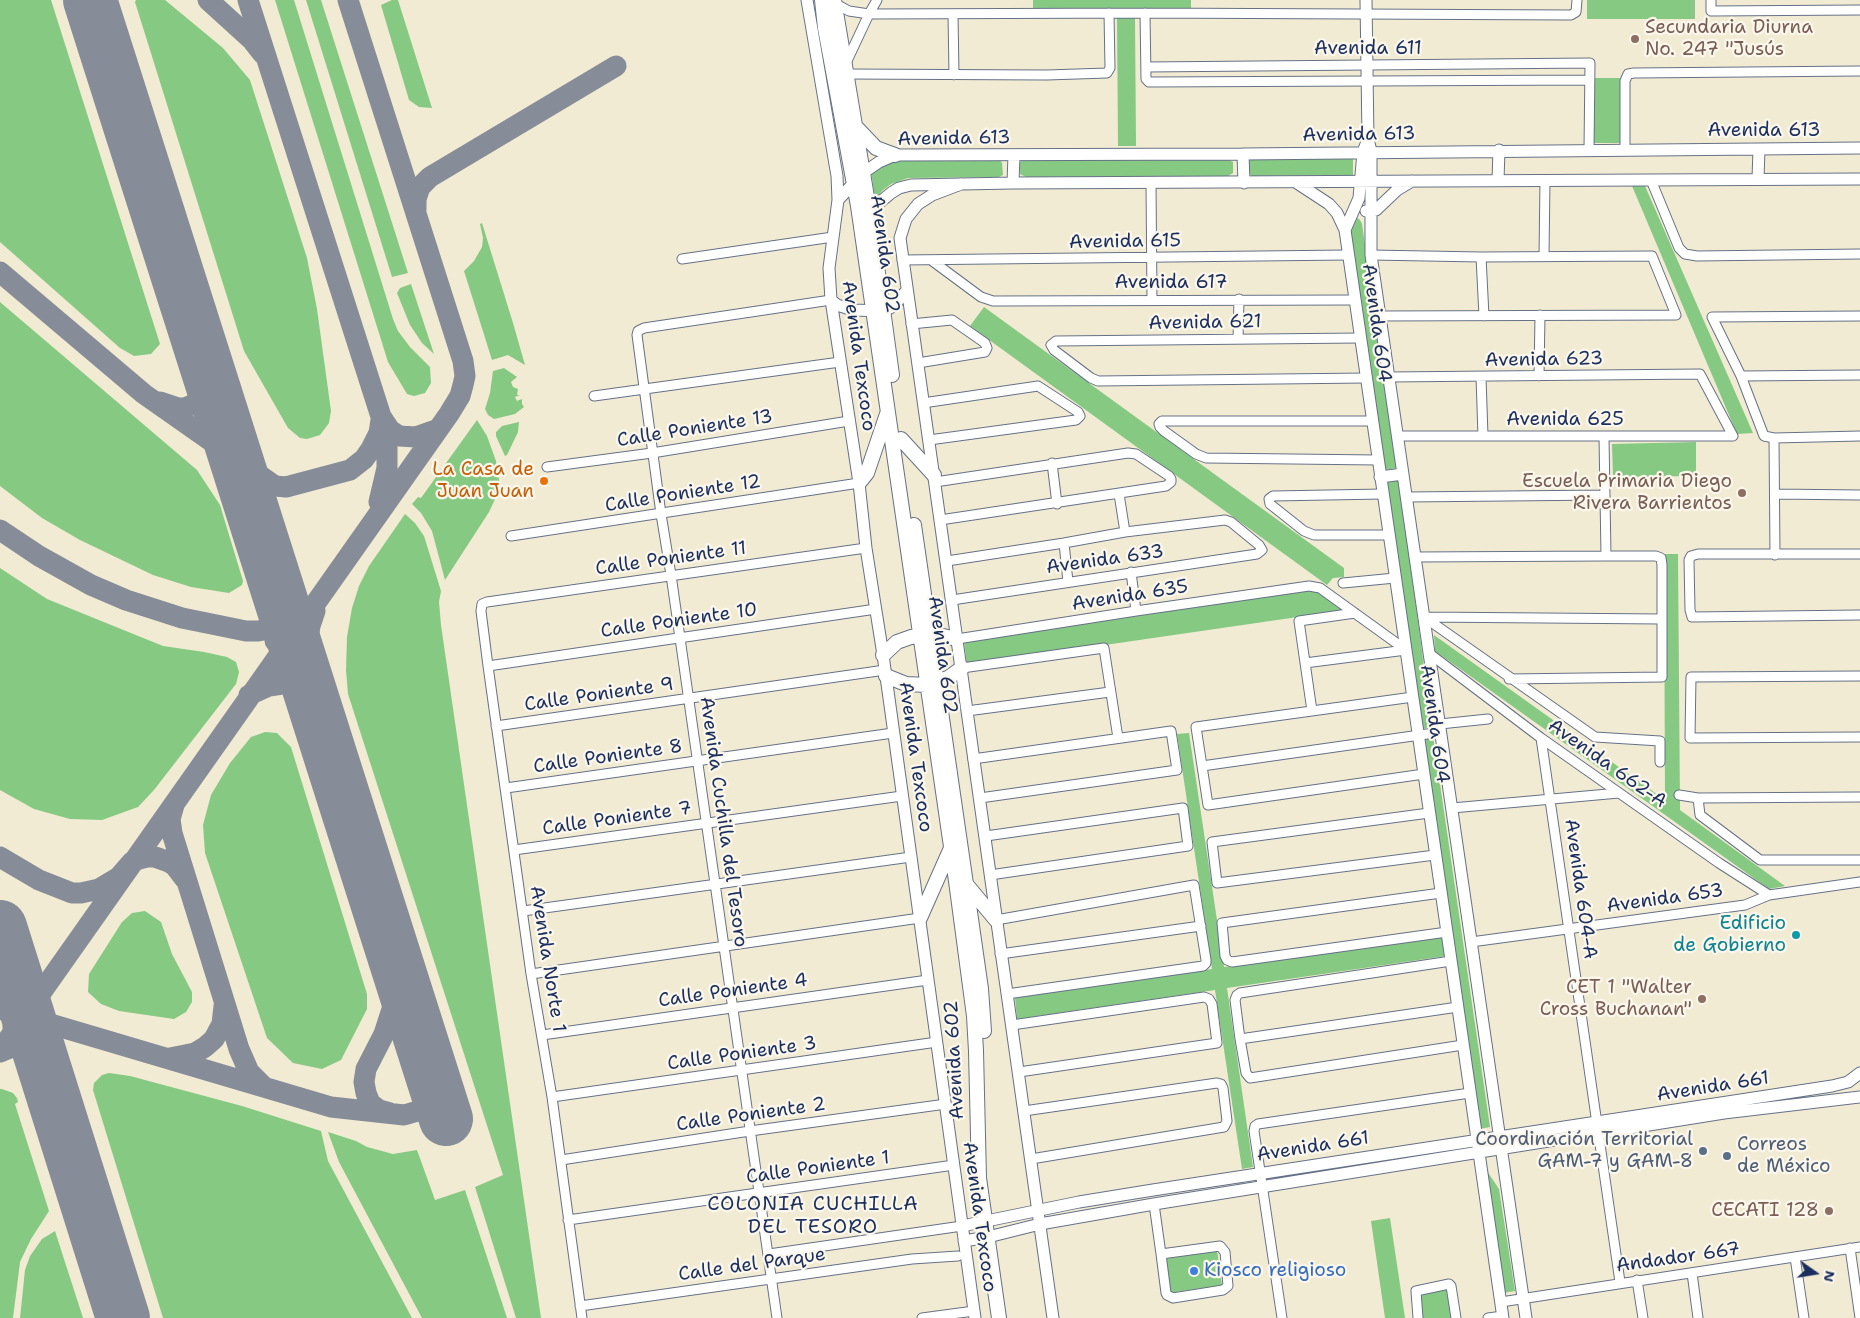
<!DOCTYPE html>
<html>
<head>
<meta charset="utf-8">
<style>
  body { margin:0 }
  #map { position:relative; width:1860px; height:1318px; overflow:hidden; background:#f2ebd3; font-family:"Shantell Sans",sans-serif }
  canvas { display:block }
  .north { position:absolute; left:1790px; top:1248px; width:50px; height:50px; -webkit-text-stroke:4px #fbf7ec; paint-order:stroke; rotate:103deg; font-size:14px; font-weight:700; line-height:20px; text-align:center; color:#1b2f5e }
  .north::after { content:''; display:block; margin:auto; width:18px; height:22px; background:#1b2f5e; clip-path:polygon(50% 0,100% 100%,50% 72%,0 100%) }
</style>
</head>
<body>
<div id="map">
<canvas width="1860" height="1318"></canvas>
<div class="north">N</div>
</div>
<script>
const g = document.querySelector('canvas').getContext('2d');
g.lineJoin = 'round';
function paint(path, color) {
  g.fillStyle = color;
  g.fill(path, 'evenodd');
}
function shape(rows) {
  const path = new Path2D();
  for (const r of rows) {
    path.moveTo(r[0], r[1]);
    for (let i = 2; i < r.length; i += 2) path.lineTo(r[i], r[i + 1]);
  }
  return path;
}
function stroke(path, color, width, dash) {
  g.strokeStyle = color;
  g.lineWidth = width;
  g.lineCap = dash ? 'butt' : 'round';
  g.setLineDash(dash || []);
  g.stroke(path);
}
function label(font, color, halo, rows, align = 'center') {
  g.font = font + ' "Shantell Sans",sans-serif';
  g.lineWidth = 4.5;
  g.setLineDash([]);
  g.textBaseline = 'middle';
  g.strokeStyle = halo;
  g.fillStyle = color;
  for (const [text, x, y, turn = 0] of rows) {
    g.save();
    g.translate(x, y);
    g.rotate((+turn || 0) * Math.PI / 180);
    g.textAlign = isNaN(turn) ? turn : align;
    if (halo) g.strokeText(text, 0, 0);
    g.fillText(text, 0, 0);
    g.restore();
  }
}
paint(shape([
  [0,0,51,0,160,344,151,354,134,356,120,348,0,242],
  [136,0,165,0,223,48,250,80,307,258,317,309,331,411,329,423,320,435,307,439,300,438,288,428,244,351,135,2],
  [275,0,294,0,393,319,398,331,410,347,430,367,431,383,425,393,414,396,407,394,388,362],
  [306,0,321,0,408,273,392,277],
  [392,0,398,0,432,108,419,107,409,100,381,5],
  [1033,0,1191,0,1191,9,1033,10],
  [1587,0,1695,0,1695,19,1587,19],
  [1135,16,1136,146,1118,146,1117,17],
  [1593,78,1620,78,1620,143,1593,143],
  [1353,157,1353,175,1252,176,1249,173,1249,161,1251,158],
  [1025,159,1228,159,1233,162,1233,173,1228,176,1026,177,1020,174,1020,162],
  [893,160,1000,160,1002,163,1003,175,999,177,908,178,891,184,883,190,875,199,871,171],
  [1632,186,1645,186,1753,433,1737,434],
  [1355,216,1360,220,1362,224,1398,468,1383,470,1348,223],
  [482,223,513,323,525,365,508,355,492,360,464,271,474,261,482,247,483,238,480,224],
  [411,284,434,354,422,343,410,325,397,293,400,288],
  [0,302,197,470,220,505,243,581,242,585,229,593,191,587,153,575,80,540,42,518,0,486],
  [984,307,1344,568,1344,577,1333,578,1327,585,970,326],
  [504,368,517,377,511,382,513,387,518,389,517,395,520,395,515,397,517,401,522,399,522,404,524,407,515,414,494,419,488,415,485,409,490,393,493,371],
  [477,420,487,436,496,461,499,480,497,495,489,512,445,580,432,531,421,513,412,504,418,497,421,498],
  [519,422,518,432,507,455,505,456,496,436,496,432,502,426],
  [1696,442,1696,476,1613,477,1612,444],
  [1399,478,1432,727,1421,729,1384,480],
  [405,514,415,523,424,536,441,591,439,602,441,625,541,1318,516,1318,475,1187,503,1175,348,694,346,670,347,637,352,608,359,586,369,566],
  [1664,554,1678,554,1680,810,1785,886,1769,889,1435,651,1434,635,1665,800],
  [0,568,47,599,163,646,204,652,227,657,236,662,239,672,236,684,154,790,138,807,102,820,70,819,34,809,0,790],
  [1315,590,1346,610,967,665,964,641],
  [265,732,277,733,291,747,367,994,367,1009,341,1060,322,1069,293,1063,267,1038,205,853,203,825,211,795,230,763,251,737],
  [1189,733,1224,967,1443,935,1446,956,1227,988,1253,1167,1242,1169,1215,990,1017,1019,1015,998,1212,969,1177,734],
  [1433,736,1490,1127,1480,1129,1422,738],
  [145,911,161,922,172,954,192,992,192,1002,186,1012,174,1019,119,1011,101,1004,88,992,89,974,122,922,132,913],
  [109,1073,130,1076,242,1106,321,1131,328,1161,412,1318,163,1318,93,1090,94,1083,102,1075],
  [0,1089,2,1089,13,1093,17,1098,18,1102,15,1104,49,1211,31,1239,20,1262,13,1318,0,1318],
  [328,1132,356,1141,367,1147,393,1154,417,1150,435,1200,465,1190,507,1318,422,1318,339,1162],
  [1485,1168,1499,1189,1515,1291,1503,1293],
  [1390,1218,1405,1318,1385,1318,1371,1221],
  [55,1231,83,1318,20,1318,25,1270,30,1256,42,1239],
  [1217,1250,1222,1285,1170,1293,1165,1259],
  [1449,1288,1453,1318,1420,1318,1417,1293]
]), '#86c982');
stroke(shape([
  [208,0,252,40,263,54],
  [248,0,384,426,387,447,387,468,379,502],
  [416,210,416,199,420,187,430,177,616,66],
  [0,272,144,394,275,486,286,487,350,470,364,459,371,449,379,433,381,420],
  [160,402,178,408,185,408,196,403,207,389,209,379,206,364],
  [382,418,390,430,399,436,416,437,436,430],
  [226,425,239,449,248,461],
  [0,530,39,556,91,585,126,600,182,618,246,631,258,631,284,626,293,621,303,614],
  [272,569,276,604,275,641],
  [308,684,306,651,310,626,315,611],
  [249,695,269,686,289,683,303,689,315,707],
  [174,805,170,819,172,833,239,1049,249,1072,264,1087],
  [0,857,39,880,72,893,81,893,99,889,119,877,132,862,139,859,147,857,155,857,169,862,175,866,185,879],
  [6,945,16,981,19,1001,18,1014,13,1027],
  [41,1008,38,1028,43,1062],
  [0,1009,331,1107,404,1115,442,1104],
  [0,1051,449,414,460,396,463,385,465,376,463,361,348,0],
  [0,1052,12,1047,28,1050,38,1058,45,1071],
  [170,1058,195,1053,205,1047,214,1039,222,1024,224,1006],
  [390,1113,379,1110,370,1103,366,1093,364,1082,366,1069,384,1034,395,1000,397,975,391,949]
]), '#868d98', 21);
stroke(shape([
  [90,0,446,1119],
  [0,927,123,1318]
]), '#868d98', 54);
const street = shape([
  [1711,0,1711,11,1860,10],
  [834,3,849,11,869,14,1145,13,1571,15,1576,12,1577,0],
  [1145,13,1146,79,1149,82,1589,80],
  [953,14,954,75],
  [846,63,869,14,877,0],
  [1146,67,1590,63,1589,150],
  [846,74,1047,75,1107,73,1110,68,1109,13],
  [1625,150,1625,81,1628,74,1634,73,1860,71],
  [1651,180,1679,248,1685,254,1697,256,1860,254],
  [1151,183,1152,300],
  [1371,255,1481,257,1652,256,1676,315,1380,316],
  [1544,256,1545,180],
  [1481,257,1484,316],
  [682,259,833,237],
  [902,260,1348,255],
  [931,260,981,297,993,301,1355,300],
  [1860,316,1712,317,1741,376,1764,436,1774,438,1860,436],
  [911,324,952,320,985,343,987,348,985,352,918,363],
  [1238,338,1239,299],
  [1360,338,1056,341,1051,345,1054,350,1091,378,1098,381,1366,378],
  [1539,376,1540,315],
  [1741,376,1860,375],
  [1389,377,1700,374,1733,436,1398,436],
  [1481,377,1483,436],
  [594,396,840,362],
  [923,403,1038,386,1078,412,1080,416,1076,420,929,440],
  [1372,421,1162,421,1159,424,1160,427,1164,431,1196,454,1206,458,1378,460],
  [1604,437,1606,556],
  [1774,438,1775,555],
  [1052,463,1057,504],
  [547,467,652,453,849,421],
  [935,482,1128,453,1136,454,1169,476,1171,479,1171,482,1166,486,940,520],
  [1119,494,1125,532],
  [1383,494,1273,496,1269,499,1270,504,1304,531,1314,535,1389,535],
  [1775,494,1860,495],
  [1407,497,1605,495],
  [511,536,859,483],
  [1064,543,1068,582],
  [1860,554,1698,554,1691,556,1689,560,1690,610,1692,617,1860,615],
  [1415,557,1606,556,1656,556,1661,558,1662,565,1662,677,1509,679],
  [947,561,1064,543,1125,532,1225,520,1231,522,1259,545,1262,550,1257,554,952,600],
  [1131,572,1136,611],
  [1343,583,1395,578],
  [1424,617,1595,737,1660,741,1660,762],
  [1424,617,1662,619],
  [957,639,1136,611,1309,586,1320,588,1406,650],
  [1430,654,1541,738,1719,863,1769,895],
  [1305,663,1406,650],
  [488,666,876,609],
  [962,668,1104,648,1118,738],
  [1860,676,1691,677,1690,738,1860,737],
  [1413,697,1196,727,1208,805,1424,774],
  [967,711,1110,692],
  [1312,711,1299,621,1355,613],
  [1440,724,1488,719],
  [496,726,885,670],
  [1541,738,1620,1282],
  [973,759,1171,731,1177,770,980,798],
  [1202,766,1441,732],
  [506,788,893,733],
  [1679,795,1698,798,1860,797],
  [1698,798,1700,815,1760,860,1860,860],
  [1452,808,1619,793],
  [1429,813,1212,842,1217,883,1435,855],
  [986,836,1183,808,1188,846,990,875],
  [514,850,902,796],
  [1441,893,1222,923,1225,956,1227,960,1232,962,1447,932],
  [523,911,911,857],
  [996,920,1194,885,1206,960,1206,963,1203,966,1007,994],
  [1471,942,1745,905,1769,895,1860,882],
  [1000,954,1201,926],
  [1451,961,1240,993,1237,995,1235,1000,1240,1039,1246,1073,1250,1078,1463,1045],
  [531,974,920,918],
  [1012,1025,1204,997,1209,999,1212,1004,1217,1043,1019,1072],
  [542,1035,928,980],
  [1240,1039,1458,1007],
  [552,1097,937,1042],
  [1024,1111,1217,1083,1221,1084,1223,1088,1227,1121,1224,1127,1031,1159],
  [561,1160,750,1131,946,1104],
  [1154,1204,1161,1254,1166,1293,1167,1295,1173,1298,1223,1290,1228,1286,1225,1252,1220,1246,1161,1254],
  [568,1220,954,1165],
  [1850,1248,1860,1318],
  [769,1254,962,1226],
  [1795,1257,1804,1318],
  [1692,1273,1698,1318],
  [1637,1280,1643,1318],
  [1501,1302,1860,1247],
  [580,1306,912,1259,958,1256],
  [582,1318,552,1097,531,974,488,666,481,611,482,604,487,602,866,548],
  [777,1318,671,575,661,514,637,335,638,331,644,328,831,300],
  [922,1318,974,1311],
  [1282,1318,1254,1131,1255,1126,1258,1124,1470,1093],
  [1418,1318,1416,1291,1449,1284,1451,1286,1456,1318],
  [1488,1318,1503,1316]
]);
const secondary = shape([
  [807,0,837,176,838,200,829,268,831,300,859,483,866,548,883,655,975,1318],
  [1366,0,1368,139,1371,151,1371,255,1526,1318],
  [1368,139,1363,152,1359,198,1345,230,1503,1318],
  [1243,154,1244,183],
  [1758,179,1759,149],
  [1498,180,1499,150],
  [1013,183,1014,155],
  [1297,183,1329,204,1337,213,1345,230],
  [961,184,932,195,918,204,906,219,900,238,1053,1318],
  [838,200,863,173,879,162,895,155,1243,154,1860,148],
  [1366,211,1376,210,1397,190,1412,181],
  [870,215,879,203,891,193,899,188,911,185,1013,183,1860,179],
  [831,300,837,305,853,310,883,311,890,308,897,302,907,290],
  [1380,477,1403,474],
  [962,1226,1079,1202,1153,1190,1832,1086,1848,1082,1860,1073],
  [964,1241,988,1237,1040,1224,1154,1204,1724,1113,1860,1097]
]);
const primary = shape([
  [822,0,825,28,858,206,956,881,974,1016,976,1051,979,1178,999,1318],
  [834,0,870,215,892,375],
  [856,127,876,148,895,155],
  [901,439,934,475],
  [859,483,867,473,887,414],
  [914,525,966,884,981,989,984,1031],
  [883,655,897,642,911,637,934,634,957,639],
  [886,676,906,684,927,685,948,678,962,668],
  [966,884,996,920],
  [920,918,951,848]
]);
stroke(street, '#667187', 11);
stroke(secondary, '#667187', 13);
stroke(primary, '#667187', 16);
stroke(street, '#fff', 9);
stroke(secondary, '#fff', 11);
stroke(primary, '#fff', 14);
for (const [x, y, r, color] of [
  [1635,39,5,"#8d6e63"],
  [544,481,5,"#e8710a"],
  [1742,493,5,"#8d6e63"],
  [1796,935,5,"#0f9aa8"],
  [1702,999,5,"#8d6e63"],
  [1703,1151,5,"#5c6f8a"],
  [1727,1156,5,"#5c6f8a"],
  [1829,1211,5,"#8d6e63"],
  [1194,1271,5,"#3f7fe0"]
]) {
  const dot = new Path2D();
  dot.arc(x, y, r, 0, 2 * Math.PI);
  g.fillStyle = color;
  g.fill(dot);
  stroke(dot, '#fbf7ec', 2);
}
label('19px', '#785e54', '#fbf7ec', [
  ["Secundaria Diurna",1645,28,"left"],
  ["No. 247 \"Jusús",1645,50,"left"],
  ["Escuela Primaria Diego",1732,482],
  ["Rivera Barrientos",1732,504],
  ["CET 1 \"Walter",1692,988],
  ["Cross Buchanan\"",1692,1010],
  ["CECATI 128",1819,1211]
], 'right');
label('19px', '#1b2f5e', '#fbf7ec', [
  ["Avenida 611",1368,49],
  ["Avenida 613",1764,131],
  ["Avenida 613",1359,135,-1],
  ["Avenida 613",954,139,-1],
  ["Avenida 615",1125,242,-1],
  ["Avenida 602",884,254,82],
  ["Avenida 617",1171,283],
  ["Avenida 621",1205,323,-1],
  ["Avenida 604",1376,323,82],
  ["Avenida Texcoco",858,356,82],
  ["Avenida 623",1544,360,-1],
  ["Avenida 625",1565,420],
  ["Calle Poniente 13",695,429,-9],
  ["Calle Poniente 12",683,494,-9],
  ["Calle Poniente 11",671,559,-8],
  ["Avenida 633",1105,560,-8],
  ["Avenida 635",1130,596,-9],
  ["Calle Poniente 10",679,621,-8],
  ["Avenida 602",942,655,82],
  ["Calle Poniente 9",599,695,-8],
  ["Avenida 604",1434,724,82],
  ["Calle Poniente 8",608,757,-8],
  ["Avenida Texcoco",915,757,82],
  ["Avenida 662-A",1607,764,35],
  ["Calle Poniente 7",617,819,-8],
  ["Avenida Cuchilla del Tesoro",723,822,82],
  ["Avenida 604-A",1580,889,82],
  ["Avenida 653",1665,899,-8],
  ["Avenida Norte 1",547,959,81],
  ["Calle Poniente 4",733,991,-8],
  ["Calle Poniente 3",742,1054,-8],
  ["Avenida 602",955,1060,-93],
  ["Avenida 661",1713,1087,-9],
  ["Calle Poniente 2",751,1115,-8],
  ["Avenida 661",1313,1147,-9],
  ["Calle Poniente 1",818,1168,-8],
  ["Avenida Texcoco",979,1217,82],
  ["Andador 667",1678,1258,-8],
  ["Calle del Parque",752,1265,-8]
]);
label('19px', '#c56008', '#fbf7ec', [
  ["La Casa de",534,470],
  ["Juan Juan",534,492]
], 'right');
label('19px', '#0d838f', '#fbf7ec', [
  ["Edificio",1786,924],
  ["de Gobierno",1786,946]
], 'right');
label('19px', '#4e5e75', '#fbf7ec', [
  ["Coordinación Territorial",1693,1140],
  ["GAM-7 y GAM-8",1693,1162],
  ["Correos",1737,1145,"left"],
  ["de México",1737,1167,"left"]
], 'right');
label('19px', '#366cbe', '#fbf7ec', [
  ["Kiosco religioso",1204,1271]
], 'left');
g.letterSpacing = '1px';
label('20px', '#1b2f5e', '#fbf7ec', [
  ["COLONIA CUCHILLA",813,1205],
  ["DEL TESORO",813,1228]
]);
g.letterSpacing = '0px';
</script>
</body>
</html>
